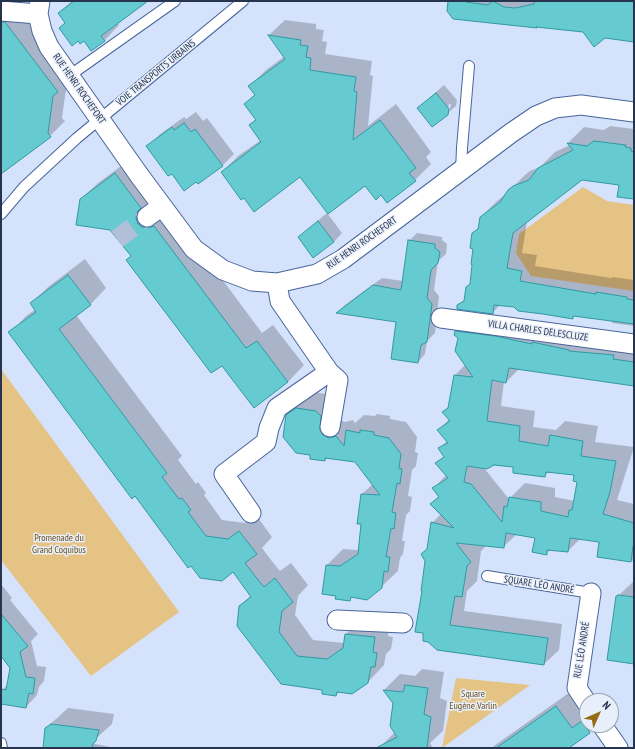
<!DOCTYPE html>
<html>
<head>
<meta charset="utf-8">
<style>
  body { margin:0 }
  #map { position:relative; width:635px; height:749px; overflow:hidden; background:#d4e2fb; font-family:"PT Sans Narrow",sans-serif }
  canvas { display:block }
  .frame { position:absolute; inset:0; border:2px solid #27344d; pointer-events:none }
  .north { position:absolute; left:579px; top:693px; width:40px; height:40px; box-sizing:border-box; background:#e8effb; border:1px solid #9ba4b5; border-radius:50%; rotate:45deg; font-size:11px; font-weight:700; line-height:16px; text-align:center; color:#27344d }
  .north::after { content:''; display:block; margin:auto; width:14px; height:18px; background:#936c15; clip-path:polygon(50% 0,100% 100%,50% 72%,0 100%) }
</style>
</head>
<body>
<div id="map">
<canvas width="635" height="749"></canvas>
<div class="frame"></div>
<div class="north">N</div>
</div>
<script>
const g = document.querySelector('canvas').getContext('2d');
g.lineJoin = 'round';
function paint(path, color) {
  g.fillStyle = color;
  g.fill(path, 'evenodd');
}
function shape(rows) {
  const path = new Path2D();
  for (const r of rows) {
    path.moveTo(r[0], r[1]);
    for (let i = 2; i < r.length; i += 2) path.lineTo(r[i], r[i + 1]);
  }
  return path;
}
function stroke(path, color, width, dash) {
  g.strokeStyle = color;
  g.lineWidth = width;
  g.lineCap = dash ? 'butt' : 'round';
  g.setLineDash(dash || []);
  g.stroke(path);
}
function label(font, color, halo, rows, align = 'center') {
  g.font = font + ' "PT Sans Narrow",sans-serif';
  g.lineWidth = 3;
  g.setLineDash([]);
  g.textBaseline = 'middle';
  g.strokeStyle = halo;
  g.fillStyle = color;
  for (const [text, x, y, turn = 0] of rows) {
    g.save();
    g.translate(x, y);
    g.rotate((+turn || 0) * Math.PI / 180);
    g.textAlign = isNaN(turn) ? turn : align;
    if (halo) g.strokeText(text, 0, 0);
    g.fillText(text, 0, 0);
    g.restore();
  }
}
paint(shape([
  [583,187,607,201,634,205,634,291,531,276,516,253,519,234],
  [1,369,179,612,91,676,1,560],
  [456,678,530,685,442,748]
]), '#e5c384');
paint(shape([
  [1,1,5,1,9,6,20,8,71,77,68,81,65,96,62,118,65,121,50,136,1,173],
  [72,1,146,1,117,23,119,25,104,41,84,40,66,22,59,13],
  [449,1,634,1,634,41,584,32],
  [285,20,316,24,316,29,324,30,322,41,327,42,325,54,372,61,370,75,373,76,368,126,396,104,431,152,426,157,431,164,415,180,382,194,366,184,300,176,244,196,222,172,238,156,261,140,250,125,256,119,245,104,255,94,250,86,266,70,285,56,269,35],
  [444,85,457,100,456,106,449,112,451,104,449,104,447,114,418,108],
  [196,112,203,121,207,118,234,154,222,166,196,180,172,172,148,147,159,135,184,117,186,119],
  [610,126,634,129,634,198,620,185,581,179,527,221,522,253,537,255,535,266,611,278,613,277,634,280,634,326,612,323,613,321,575,315,572,318,514,306,500,305,492,313,458,306,465,299,471,284,474,248,473,234,479,227,481,217,497,201,507,193,525,175,530,171,540,167,555,152,570,145,568,143,584,127,604,130],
  [132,158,262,333,273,325,304,365,288,382,254,406,222,364,132,256,111,229,81,199,98,183],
  [327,213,342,233,334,242,299,237,308,229],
  [417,233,442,237,442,240,447,244,446,254,438,261,434,290,439,296,435,333,427,341,425,354,418,362,397,321,338,312,345,305,382,278,403,281,409,241],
  [85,259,106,288,90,305,76,315,182,456,178,460,196,484,198,482,206,493,204,495,222,520,245,523,256,515,272,537,262,548,271,560,280,571,291,563,308,585,298,596,295,615,313,640,344,643,346,634,362,618,391,621,388,636,393,637,391,649,386,654,384,665,368,682,340,691,336,695,323,689,240,606,251,595,234,570,135,495,10,333,26,316,36,309,31,303,48,287],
  [470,317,634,341,634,385,519,369,506,382,504,381,501,406,535,411,533,427,556,430,565,421,598,426,595,442,634,447,617,500,634,504,634,561,598,556,600,541,581,538,568,551,551,549,546,554,536,537,517,534,503,547,484,545,485,547,481,551,477,581,467,591,464,611,562,624,559,650,544,664,437,649,428,548,432,523,441,514,431,504,439,496,433,489,446,475,437,463,444,456,439,448,447,441,439,430,449,419,444,412,450,405,455,375,466,364,456,331],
  [494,463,514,466,544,476,549,472,575,474,578,481,575,501,555,497,555,488,525,483,509,499,484,468],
  [313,392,333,395,340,420,345,422,353,420,355,423,364,415,375,416,377,414,390,416,390,419,406,422,417,437,415,452,418,453,416,466,412,470,408,496,412,497,410,511,406,515,402,541,405,541,403,554,400,558,398,571,381,587,352,597,349,600,337,595,323,593,327,565,343,549,357,550,359,549,362,524,362,494,373,484,356,461,328,457,325,460,312,454,287,415,304,399],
  [634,581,634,662,617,597],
  [1,584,12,598,10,600,38,634,31,641,37,666,46,667,44,681,39,687,37,695,26,707,1,703,2,690,9,684,12,668,1,654],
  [422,669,444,672,440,698,447,701,443,731,430,743,433,748,381,748,380,747,395,732,394,703,384,690,400,674,415,676],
  [573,690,587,710,587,725,596,725,589,732,567,748,491,748],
  [68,708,114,714,112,724,91,743,110,747,110,748,44,748,46,728]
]), '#0003');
const building = shape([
  [74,1,148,1,101,36,105,41,91,51,84,41,80,44,78,41,72,46,59,28,65,23,58,13,74,1],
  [448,1,466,1,466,2,488,5,493,1,504,7,515,8,534,4,534,1,634,1,634,42,605,38,594,47,583,32,536,27,537,28,453,19,447,11,448,1],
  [1,22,5,22,58,92,53,96,51,111,48,133,51,137,1,174,1,22],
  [268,35,301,40,300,45,308,46,306,57,311,58,310,70,356,77,354,91,357,92,353,140,380,120,416,168,409,173,416,181,387,203,381,195,376,200,365,186,328,214,300,177,254,212,244,198,241,200,221,172,261,142,249,125,256,120,244,104,255,95,248,86,285,59,268,35],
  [436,93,449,109,448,115,432,127,417,108,436,93],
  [184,123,191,132,195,129,223,166,198,184,196,182,184,191,172,174,168,176,146,146,172,127,174,130,184,123],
  [594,141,626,145,625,147,631,148,631,151,634,152,634,199,617,197,619,185,582,180,513,233,507,268,522,271,520,281,596,294,596,292,627,297,627,299,634,300,634,324,573,316,573,319,543,314,518,311,514,307,494,305,493,314,457,309,457,305,464,301,466,287,470,284,472,265,471,264,473,249,470,248,472,233,478,229,480,217,500,202,508,190,513,186,529,180,538,168,573,150,567,143,587,146,594,141],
  [115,173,141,208,137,212,136,218,138,224,142,227,148,228,154,226,246,348,257,341,288,382,254,408,222,366,211,373,126,260,131,256,110,230,76,225,80,199,115,173],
  [318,221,334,242,313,258,298,237,318,221],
  [408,240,435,244,435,248,440,252,438,263,431,270,427,298,432,304,427,342,421,345,418,363,391,359,396,322,336,313,373,285,401,290,408,240],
  [68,275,91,305,59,329,167,473,162,477,179,499,182,498,191,510,188,512,206,536,228,539,239,531,257,554,245,563,255,576,264,587,275,578,293,602,282,611,279,632,297,656,327,659,343,648,345,634,375,637,373,652,377,653,375,667,371,667,368,683,352,694,337,692,336,696,322,694,322,690,281,684,237,626,239,606,251,597,233,572,222,581,200,578,191,566,188,568,135,496,132,499,8,332,36,312,30,303,68,275],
  [455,331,495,336,532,344,532,342,569,350,569,351,614,355,613,359,634,362,634,386,509,368,506,383,492,380,487,421,520,426,519,441,548,446,550,435,583,441,581,456,616,461,610,492,603,514,634,523,634,546,633,546,631,562,597,557,599,542,570,538,568,552,547,550,547,555,532,552,535,538,506,533,504,548,456,543,471,562,467,566,462,597,455,596,450,625,548,638,544,665,437,650,428,642,423,641,423,633,415,632,422,591,421,591,425,561,421,554,427,549,431,522,454,528,430,504,439,497,432,488,448,478,435,463,444,457,438,448,448,443,437,430,450,421,442,412,448,408,454,375,473,377,455,351,458,338,454,335,455,331],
  [494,465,513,467,513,473,545,477,546,472,574,475,573,481,577,482,572,510,569,510,568,517,541,511,541,502,509,497,507,507,504,506,502,522,471,484,464,482,467,466,487,469,494,465],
  [296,408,316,411,321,416,320,430,323,435,329,438,336,436,344,446,346,430,360,433,360,430,374,432,374,435,389,438,401,454,399,468,402,469,400,484,397,483,392,512,396,513,394,529,391,528,386,557,390,557,388,572,384,571,382,588,367,600,351,597,350,601,335,599,336,596,322,594,326,565,340,566,358,554,361,524,357,524,361,494,380,495,355,462,325,458,325,461,310,459,310,455,296,453,283,437,286,415,296,408],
  [618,595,634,597,634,664,607,660,616,596,618,596,618,595],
  [1,614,28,646,20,652,26,677,35,678,33,694,29,693,26,708,1,704,1,689,6,690,10,668,1,656,1,614],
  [405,685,428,688,424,714,431,717,427,748,376,748,397,737,390,726,393,703,383,690,403,692,405,685],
  [556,706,572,728,582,721,590,733,569,748,496,748,556,706],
  [51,724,99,730,96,741,93,744,92,748,43,748,45,728,51,724]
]);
paint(building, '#66cad1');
stroke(building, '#2f99a1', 1);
stroke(shape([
  [117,239,147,217]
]), '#b1bfd8', 19, [19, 10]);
const lane = shape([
  [69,76,175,1],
  [461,171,462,148,469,66],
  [1,214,24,187,77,138,243,1],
  [487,576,591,593],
  [1,743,2,748]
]);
const street = shape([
  [40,1,38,14,42,31,49,47,139,175,162,206,194,249,223,270,252,281,277,283,317,274,343,259,511,133,536,116,555,108,581,105,634,112],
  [1,11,38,14],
  [147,217,162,206],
  [441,318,634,344],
  [329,372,338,380,330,427],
  [251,513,224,474,266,442,269,428,277,408,329,372,280,301,277,283],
  [337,620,403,623],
  [587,703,577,688,591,593],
  [602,725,618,748]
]);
stroke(lane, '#48659b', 12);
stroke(street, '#48659b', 21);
stroke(lane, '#fff', 10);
stroke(street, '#fff', 19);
label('10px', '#27344d', '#e8effb', [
  ["VOIE TRANSPORTS URBAINS",156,73,-39],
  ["RUE HENRI ROCHEFORT",79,89,55],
  ["RUE HENRI ROCHEFORT",362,243,-35],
  ["VILLA CHARLES DELESCLUZE",538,331,8],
  ["SQUARE LÉO ANDRÉ",539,585,9],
  ["RUE LÉO ANDRÉ",582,650,-81]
]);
label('10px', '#684f1c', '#e8effb', [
  ["Promenade du",59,538],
  ["Grand Coquibus",59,550],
  ["Square",473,694],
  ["Eugène Varlin",473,706]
]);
</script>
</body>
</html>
